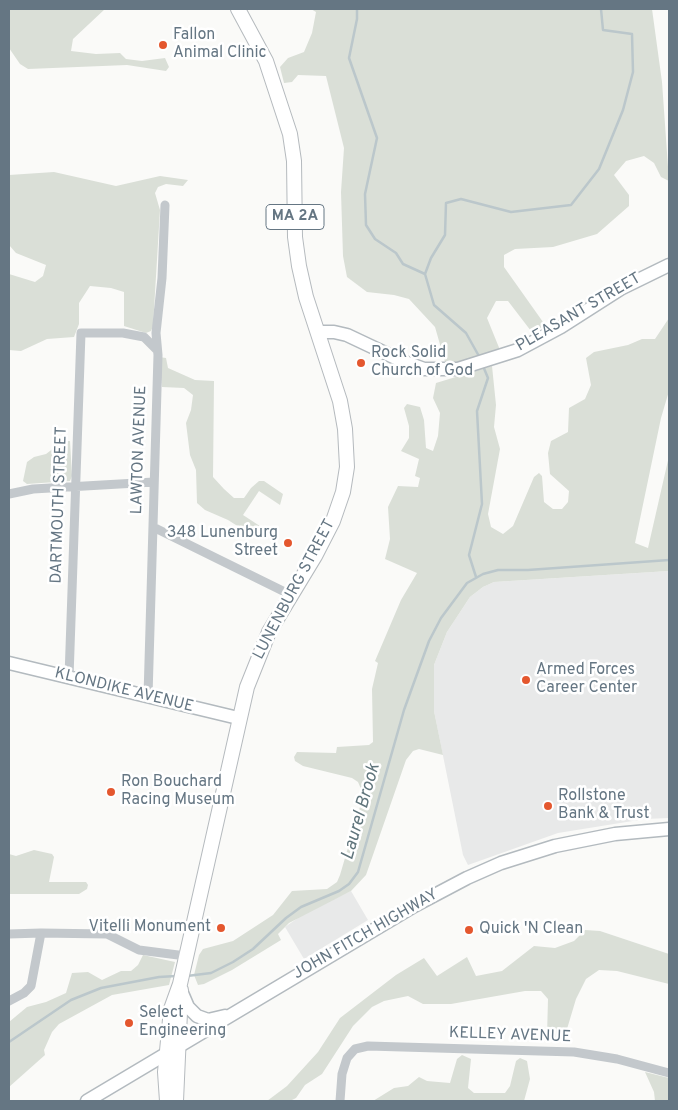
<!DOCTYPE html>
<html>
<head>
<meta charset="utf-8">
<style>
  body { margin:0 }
  #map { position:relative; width:678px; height:1110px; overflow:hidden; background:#fafaf8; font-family:Overpass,sans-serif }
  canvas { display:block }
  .frame { position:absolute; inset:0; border:10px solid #657683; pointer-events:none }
</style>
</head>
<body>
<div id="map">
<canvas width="678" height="1110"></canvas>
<div class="frame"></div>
</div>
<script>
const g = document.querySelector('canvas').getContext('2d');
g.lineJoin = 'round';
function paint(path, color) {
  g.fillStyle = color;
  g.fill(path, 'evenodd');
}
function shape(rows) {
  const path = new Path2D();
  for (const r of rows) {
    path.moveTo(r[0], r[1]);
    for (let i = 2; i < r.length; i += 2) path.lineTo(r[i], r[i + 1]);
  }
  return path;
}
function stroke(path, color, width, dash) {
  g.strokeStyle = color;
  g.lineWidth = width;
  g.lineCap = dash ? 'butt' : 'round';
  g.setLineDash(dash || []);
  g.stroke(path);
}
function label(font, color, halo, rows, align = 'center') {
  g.font = font + ' Overpass,sans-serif';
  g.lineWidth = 5;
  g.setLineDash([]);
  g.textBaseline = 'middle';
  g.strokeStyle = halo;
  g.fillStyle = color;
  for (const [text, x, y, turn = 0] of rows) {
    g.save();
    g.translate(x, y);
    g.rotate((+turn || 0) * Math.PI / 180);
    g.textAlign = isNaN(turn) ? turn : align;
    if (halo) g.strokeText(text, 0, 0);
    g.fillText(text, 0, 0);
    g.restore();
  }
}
paint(shape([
  [669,571,669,818,645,819,558,833,468,865,463,855,434,711,434,665,447,632,470,597,483,587,494,582],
  [351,891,368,920,304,959,285,927,305,913]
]), '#e8e9e9');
paint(shape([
  [9,9,105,9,73,39,71,51,96,54,120,53,126,59,142,61,165,58,169,67,166,71,127,65,28,69,20,64,9,48],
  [311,9,652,9,662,82,669,181,661,177,654,163,644,156,626,161,614,175,629,195,629,206,597,234,553,247,515,249,504,255,504,267,543,322,542,328,531,331,508,301,496,301,487,318,500,350,471,360,453,364,445,362,435,327,409,299,394,295,367,292,347,277,343,256,341,192,344,148,326,76,298,75,292,82,284,83,280,67,288,58,304,52,312,33,316,12],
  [54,172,116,186,160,176,188,180,183,186,166,184,158,187,155,193,160,210,153,326,151,331,146,333,124,326,124,292,111,288,90,286,79,303,79,324,74,337,47,339,21,351,9,350,9,274,35,282,43,276,46,265,16,253,9,245,9,175],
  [669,318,669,391,661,418,635,543,648,548,669,456,669,571,494,582,483,587,470,597,447,632,434,665,434,711,443,755,419,749,413,751,406,760,366,875,351,891,289,923,278,934,281,940,232,970,204,984,198,985,194,975,199,955,203,949,233,941,273,915,292,891,327,889,337,882,340,875,362,800,361,789,358,782,352,778,303,766,295,761,294,757,297,752,336,753,337,747,369,745,373,742,372,689,378,663,375,661,401,600,417,573,385,559,390,539,388,507,398,486,418,487,420,478,415,476,419,459,401,451,409,438,409,426,404,408,407,404,420,407,424,420,426,448,433,451,438,436,440,413,433,398,436,383,492,366,496,405,494,427,500,449,488,514,491,527,503,534,513,526,534,477,539,473,542,476,544,502,553,509,562,509,568,502,569,491,550,474,548,453,551,441,568,432,569,408,585,399,591,385,586,358,594,352,628,345,642,339,655,339],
  [159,357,166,358,168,368,195,380,214,381,213,477,224,489,234,498,244,498,251,488,259,481,264,481,283,494,280,505,259,491,243,515,266,530,262,535,255,537,228,520,205,510,197,503,196,470,190,455,186,423,191,410,193,395,184,388,162,387],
  [63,441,70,441,72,476,70,481,27,484,23,481,27,462,34,457,46,454],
  [34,850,52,854,54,857,49,882,86,882,88,885,87,889,79,894,9,894,9,854,16,856],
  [585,930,600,931,669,954,669,984,617,971,599,970,586,979,576,999,564,1039,552,1040,547,1036,548,999,541,991,525,991,451,1004,423,1004,408,996,384,1001,372,1007,353,1026,322,1074,305,1085,296,1098,290,1101,267,1101,287,1086,318,1052,340,1018,396,975,424,958,437,976,467,957,476,976,502,971,534,946,555,948,574,941],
  [143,955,175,962,169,985,112,995,59,1024,52,1032,44,1050,45,1055,9,1087,9,1022,27,1007,46,1002,66,993,72,973,88,972,102,980,121,971,131,971,138,965],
  [462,1055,471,1059,468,1088,474,1093,505,1093,510,1086,516,1061,520,1058,527,1061,530,1079,524,1101,373,1101,394,1088,408,1086,419,1077,427,1081,450,1083,457,1059],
  [645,1072,669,1078,669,1101,655,1101,654,1092]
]), '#dadfd7');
stroke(shape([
  [357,9,357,19,349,58,377,138,365,194,366,225,375,239,396,253,403,264,425,274,434,305,466,333,480,358],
  [425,274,431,258,445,235,446,203,461,199,511,212,571,205,599,169,623,110,633,72,632,34,603,30,601,9],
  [476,577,469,555,482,504,477,411,488,378,483,366],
  [187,976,211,973,233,962,253,949,286,918,301,907,339,891,349,884,358,872,404,710,429,641,441,618,467,583,483,574,498,570,528,570,669,560],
  [9,1042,71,1000,101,988,159,977,176,976]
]), '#bbc7cb', 2.5);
const secondary = shape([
  [318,332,334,332,347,335,402,361,424,369,458,369,518,350,561,327,622,288,669,265],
  [9,663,238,718],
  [182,993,188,1007,197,1016,208,1020,225,1016],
  [87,1101,414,906,467,878,501,863,555,846,615,834,669,829]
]);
const primary = shape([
  [167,1101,165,1072,171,1009,180,984,247,687,269,632,315,556,333,521,343,492,347,467,345,429,340,401,306,297,299,266,295,237,294,161,290,134,266,61,238,9],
  [176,1101,181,990]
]);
stroke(secondary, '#b3babf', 15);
stroke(primary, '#b5babe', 16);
stroke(shape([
  [9,494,33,489,154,482],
  [153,527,291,595],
  [69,677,81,333,123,333,144,337,157,350],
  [148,696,158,355,156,333,162,278,165,205],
  [41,933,107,934,139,950,186,956],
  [9,934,41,933,31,986,24,993,9,1001],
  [340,1101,342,1074,347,1058,355,1049,368,1046,574,1052,617,1059,669,1073]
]), '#c3c8cc', 9);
stroke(secondary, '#fff', 12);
stroke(primary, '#fff', 14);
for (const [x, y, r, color] of [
  [163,45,5,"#e4572e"],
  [361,363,5,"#e4572e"],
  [288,543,5,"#e4572e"],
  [526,680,5,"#e4572e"],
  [111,792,5,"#e4572e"],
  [548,806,5,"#e4572e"],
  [221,928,5,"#e4572e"],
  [469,930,5,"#e4572e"],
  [129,1023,5,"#e4572e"]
]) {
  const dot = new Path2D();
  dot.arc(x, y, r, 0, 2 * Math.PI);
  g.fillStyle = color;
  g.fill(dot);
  stroke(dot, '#fff', 2);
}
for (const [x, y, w] of [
  [295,217,58]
]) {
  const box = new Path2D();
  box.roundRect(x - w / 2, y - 12.5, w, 25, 4);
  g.fillStyle = '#fff';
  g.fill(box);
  stroke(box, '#657683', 1);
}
label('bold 15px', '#657683', null, [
  ["MA 2A",295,217]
]);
label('16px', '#657683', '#fff', [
  ["Fallon",173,36],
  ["Animal Clinic",173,54],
  ["Rock Solid",371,354],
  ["Church of God",371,372],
  ["348 Lunenburg",278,534,"right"],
  ["Street",278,552,"right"],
  ["Armed Forces",536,671],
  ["Career Center",536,689],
  ["Ron Bouchard",121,783],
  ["Racing Museum",121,801],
  ["Rollstone",558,797],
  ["Bank & Trust",558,815],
  ["Vitelli Monument",211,928,"right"],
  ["Quick 'N Clean",479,930],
  ["Select",139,1014],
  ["Engineering",139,1032]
], 'left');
label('16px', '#657683', '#fff', [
  ["PLEASANT STREET",579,313,-30],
  ["LAWTON AVENUE",140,450,-88],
  ["DARTMOUTH STREET",60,505,-88],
  ["LUNENBURG STREET",295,590,-62],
  ["KLONDIKE AVENUE",124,691,14],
  ["JOHN FITCH HIGHWAY",366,935,-30],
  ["KELLEY AVENUE",510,1036,2]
]);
label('italic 18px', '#60757c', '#fff', [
  ["Laurel Brook",362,812,-74]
]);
</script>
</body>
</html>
